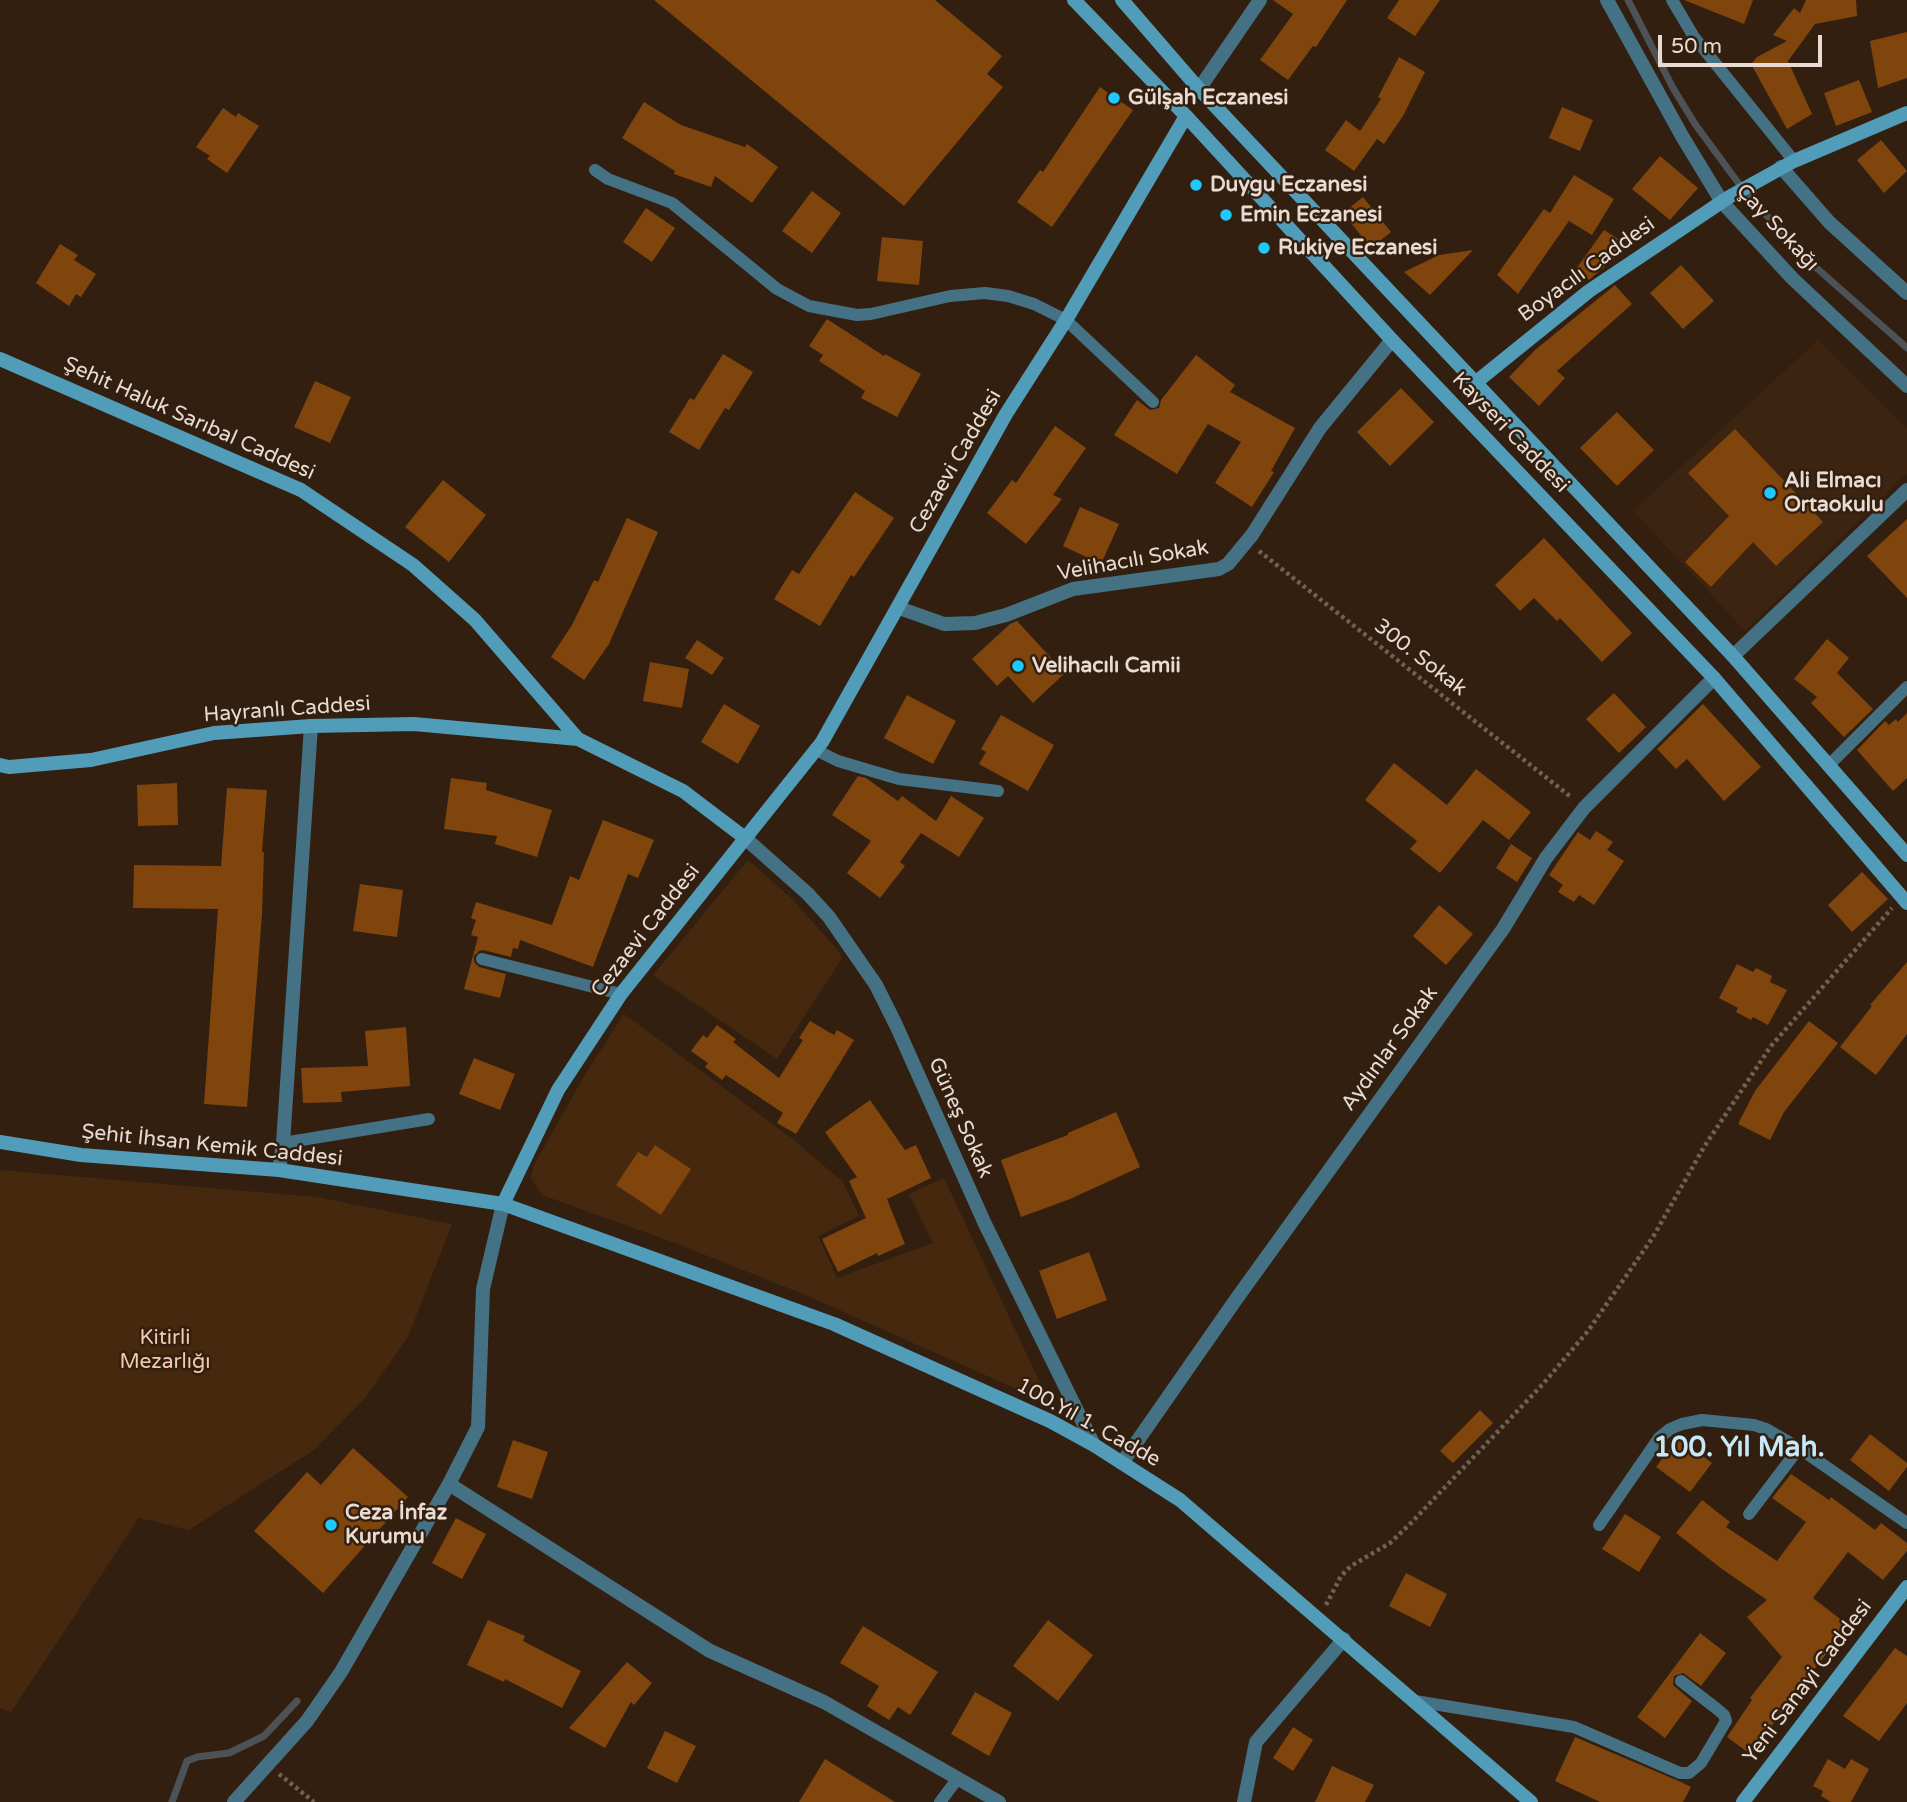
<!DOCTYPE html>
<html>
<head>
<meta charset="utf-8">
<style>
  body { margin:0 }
  #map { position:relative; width:1907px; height:1802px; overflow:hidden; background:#321f10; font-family:"Varela Round",sans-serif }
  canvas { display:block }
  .scale { position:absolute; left:1658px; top:35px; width:164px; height:32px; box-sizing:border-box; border:4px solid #e9dbd2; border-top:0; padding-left:9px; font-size:21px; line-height:24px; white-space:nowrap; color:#e9dbd2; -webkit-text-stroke:5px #321f10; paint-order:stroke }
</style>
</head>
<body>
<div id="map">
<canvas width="1907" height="1802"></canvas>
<div class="scale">50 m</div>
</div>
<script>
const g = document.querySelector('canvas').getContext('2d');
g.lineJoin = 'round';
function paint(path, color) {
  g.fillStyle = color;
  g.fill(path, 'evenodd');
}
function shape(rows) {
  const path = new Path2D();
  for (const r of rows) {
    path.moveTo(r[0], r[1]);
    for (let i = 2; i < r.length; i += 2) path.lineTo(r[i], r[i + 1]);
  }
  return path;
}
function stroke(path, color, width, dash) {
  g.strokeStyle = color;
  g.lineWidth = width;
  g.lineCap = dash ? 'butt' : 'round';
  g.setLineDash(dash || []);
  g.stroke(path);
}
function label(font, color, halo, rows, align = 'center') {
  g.font = font + ' "Varela Round",sans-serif';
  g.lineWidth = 5;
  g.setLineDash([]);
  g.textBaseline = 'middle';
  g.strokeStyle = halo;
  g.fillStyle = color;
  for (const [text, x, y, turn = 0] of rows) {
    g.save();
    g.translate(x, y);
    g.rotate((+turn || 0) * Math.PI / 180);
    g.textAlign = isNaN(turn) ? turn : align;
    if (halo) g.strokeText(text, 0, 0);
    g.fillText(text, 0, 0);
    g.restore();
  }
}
paint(shape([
  [1818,340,1907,428,1907,474,1745,631,1633,511]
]), '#3d2410');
paint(shape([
  [748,860,791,898,836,948,842,958,777,1059,653,975],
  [624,1014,794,1140,843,1182,859,1216,818,1236,837,1278,933,1243,909,1194,944,1178,1050,1404,803,1294,675,1243,542,1195,531,1178,534,1165,584,1076],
  [0,1170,316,1197,452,1224,408,1337,365,1398,314,1450,189,1530,139,1518,11,1712,0,1708]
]), '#46280e');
stroke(shape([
  [1628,0,1673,88,1695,124,1742,188,1803,256,1907,348],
  [172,1802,187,1761,197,1757,229,1753,264,1736,297,1701]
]), '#4c5255', 7);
paint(shape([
  [654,0,935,0,1002,56,987,74,1003,87,904,206],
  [1273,0,1347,0,1316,47,1313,46,1288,80,1260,60,1293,14],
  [1399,0,1440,0,1415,36,1387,18],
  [1684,0,1753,0,1744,24],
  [1806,0,1856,0,1857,16,1815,24,1788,61,1812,114,1787,129,1751,64,1757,57,1787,41,1773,35,1794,8,1800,13],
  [1907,32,1907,78,1878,88,1870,41],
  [1399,57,1425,72,1403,116,1384,144,1377,139,1354,171,1325,150,1346,120,1360,131,1381,99,1378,97],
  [1859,80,1872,112,1836,126,1824,93],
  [1100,87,1133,110,1052,227,1017,202,1040,170,1043,172],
  [644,102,681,125,745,147,747,144,778,167,752,203,715,176,711,187,674,174,675,171,622,138],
  [1562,107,1593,120,1580,151,1549,138],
  [223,108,236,117,238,113,259,126,227,173,207,159,210,156,196,147],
  [1881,140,1907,171,1884,193,1857,160],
  [1660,156,1698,188,1670,220,1632,189],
  [1574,175,1614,199,1592,235,1569,221,1518,294,1497,275,1544,209,1550,213],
  [812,191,841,213,812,253,782,231],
  [1363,197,1391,232,1371,248,1343,213],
  [646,208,675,228,652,262,623,242],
  [1604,230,1629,246,1589,280,1576,269],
  [882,237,923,241,919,285,877,281],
  [60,244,78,255,74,260,96,274,81,297,76,294,69,306,36,283],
  [1473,250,1430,295,1404,272,1439,255],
  [1681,265,1714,301,1683,329,1650,293],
  [1615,285,1632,304,1557,371,1565,378,1539,406,1509,377,1535,350],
  [827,319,884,356,885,354,921,374,897,417,861,398,865,391,819,361,823,355,809,346],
  [723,354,753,372,729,410,725,408,699,450,669,432,690,398,694,400],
  [1196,355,1235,385,1230,392,1295,428,1271,471,1274,472,1252,507,1215,483,1241,442,1208,424,1177,474,1114,435,1137,400,1150,410,1159,408,1161,400],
  [315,381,351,397,330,443,294,427],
  [1401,388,1434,422,1390,466,1357,432],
  [1617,412,1654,450,1617,486,1580,448],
  [1055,426,1086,448,1053,495,1062,499,1026,544,987,513,1012,480,1016,483],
  [1735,429,1823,522,1776,566,1753,542,1711,587,1685,562,1729,516,1688,473],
  [443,480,486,515,449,562,405,527],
  [855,492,894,518,854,577,851,575,820,626,774,599,792,570,799,574],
  [1080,507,1119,524,1101,564,1063,546],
  [627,518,658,532,609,644,584,680,551,657,572,625,594,580,598,582],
  [1907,519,1907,598,1867,556],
  [1544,538,1632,633,1602,662,1560,618,1557,621,1534,598,1520,611,1495,585],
  [1017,621,1065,673,1033,703,1008,676,997,686,972,659,1010,624],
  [1827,639,1849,658,1837,673,1873,709,1844,737,1811,703,1817,697,1794,679],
  [697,640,724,658,712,675,685,658],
  [650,662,689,669,682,708,643,701],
  [1614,693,1646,727,1619,753,1586,719],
  [907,695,956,721,933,764,884,738],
  [724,704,760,726,738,764,701,742],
  [1703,704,1761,767,1724,801,1687,759,1676,769,1657,749],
  [1907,713,1907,778,1893,791,1857,750,1885,721,1889,725,1896,719,1898,722],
  [1001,715,1054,745,1028,791,979,764,986,752,981,749],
  [1394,763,1447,805,1476,769,1531,812,1509,840,1483,820,1440,873,1410,849,1417,841,1365,800],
  [858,776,866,778,898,801,902,796,936,821,951,796,984,818,959,857,921,833,900,862,905,866,880,898,847,873,871,841,832,815],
  [451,778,487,783,486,790,552,810,537,857,495,844,497,836,444,829],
  [177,783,178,825,138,826,137,785],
  [227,788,267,790,262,852,264,852,262,914,247,1107,204,1104,218,909,133,908,134,865,221,866],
  [603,820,654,840,638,878,628,874,593,967,520,940,518,949,513,948,511,957,483,950,479,951,474,956,474,962,479,967,506,974,500,998,464,989,478,937,471,935,476,920,471,918,476,902,552,925,570,876,579,880],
  [1596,831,1613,842,1607,850,1624,861,1594,905,1579,895,1574,902,1558,892,1563,885,1549,875,1578,832,1590,840],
  [1511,844,1532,858,1517,882,1496,868],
  [1862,872,1888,899,1852,932,1828,905],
  [360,884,403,890,397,937,353,931],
  [1439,905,1473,934,1446,965,1413,936],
  [1907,962,1907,1034,1876,1075,1840,1047,1872,1006,1870,1005],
  [1737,964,1753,972,1756,968,1772,976,1770,982,1787,990,1768,1025,1753,1017,1751,1020,1736,1012,1738,1008,1719,998],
  [810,1021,834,1035,837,1030,854,1040,796,1134,777,1123,783,1113,726,1075,722,1080,705,1067,708,1063,691,1051,703,1035,707,1038,717,1025,736,1039,733,1042,779,1078,803,1040,799,1038],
  [1809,1021,1838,1043,1784,1112,1770,1140,1738,1124,1755,1091],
  [406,1027,410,1086,341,1092,342,1102,303,1103,301,1068,368,1066,365,1031],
  [474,1058,515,1074,500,1110,459,1094],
  [870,1100,905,1150,916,1145,931,1178,887,1199,905,1244,878,1256,877,1253,838,1272,822,1239,866,1218,849,1181,857,1177,825,1132],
  [1116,1112,1140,1167,1070,1199,1021,1217,1001,1160,1068,1135,1068,1133],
  [655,1145,691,1169,661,1215,616,1185,638,1152,647,1157],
  [1089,1252,1107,1300,1057,1319,1039,1271],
  [1480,1410,1493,1423,1453,1463,1440,1451],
  [1870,1434,1907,1463,1907,1467,1889,1491,1850,1460],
  [1678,1438,1712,1463,1690,1492,1656,1467],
  [513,1440,548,1452,532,1499,497,1487],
  [353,1448,408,1497,323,1593,254,1531,307,1472,321,1485],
  [1791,1474,1829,1500,1831,1497,1875,1530,1881,1523,1907,1543,1907,1551,1883,1580,1848,1552,1813,1598,1848,1625,1750,1754,1727,1737,1752,1700,1750,1698,1782,1657,1747,1617,1767,1600,1722,1569,1676,1533,1702,1500,1730,1522,1726,1527,1777,1561,1806,1522,1772,1498],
  [1625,1514,1661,1537,1639,1572,1602,1549],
  [456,1518,486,1534,462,1579,432,1563],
  [1406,1573,1447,1594,1430,1627,1389,1606],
  [488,1620,525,1636,523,1641,581,1671,562,1708,505,1679,504,1682,467,1665],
  [1048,1620,1093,1655,1058,1701,1013,1666],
  [863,1626,938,1672,910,1715,898,1707,889,1720,867,1706,879,1686,840,1663],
  [1700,1633,1726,1653,1701,1686,1683,1673,1674,1676,1673,1685,1692,1701,1665,1738,1637,1717],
  [1895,1648,1907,1656,1907,1703,1879,1741,1843,1716],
  [627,1662,652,1683,634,1705,631,1702,605,1748,569,1728],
  [975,1692,1012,1713,989,1756,951,1734],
  [1293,1727,1313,1740,1293,1771,1273,1758],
  [665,1731,696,1746,677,1783,647,1768],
  [1575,1737,1681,1782,1691,1787,1683,1802,1600,1802,1555,1781],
  [825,1759,895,1802,799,1802],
  [1828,1759,1845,1769,1851,1759,1869,1769,1851,1802,1831,1802,1821,1796,1823,1791,1813,1786],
  [1332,1766,1374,1785,1365,1802,1315,1802]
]), '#7f450d');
stroke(shape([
  [1259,551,1571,797],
  [1326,1605,1341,1576,1351,1566,1390,1543,1411,1523,1543,1384,1588,1331,1653,1237,1704,1147,1771,1046,1892,908],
  [279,1774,314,1802]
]), '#726054', 4.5, [3.5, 3.5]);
stroke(shape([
  [1672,0,1694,37,1794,161],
  [595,170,608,179,672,203,777,289,809,306,857,315,871,314,950,296,985,293,1008,296,1034,304,1066,320,1153,402],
  [816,750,838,761,899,779,998,791],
  [1828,766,1907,687],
  [482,959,621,994],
  [283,1143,429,1119],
  [1749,1514,1799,1448],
  [1599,1525,1659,1438,1670,1429,1682,1424,1702,1420,1754,1425,1766,1429,1799,1448,1907,1523],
  [1415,1701,1574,1727,1680,1773,1689,1773,1701,1763,1726,1721,1724,1715,1717,1709,1681,1681],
  [940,1802,958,1778]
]), '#447183', 12);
stroke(shape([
  [1607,0,1682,136,1722,202,1792,278,1907,386],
  [1199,89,1260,0],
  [1781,167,1829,222,1907,293],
  [899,608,944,624,975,623,1006,615,1073,589,1219,569,1228,564,1252,535,1320,428,1392,340],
  [1733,656,1907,490],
  [745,838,808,894,829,917,876,985,896,1025,985,1224,1094,1445],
  [279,1170,283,1143,311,726],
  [1122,1463,1237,1298,1503,929,1546,858,1584,808,1714,678],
  [449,1484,710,1651,824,1702,999,1802],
  [234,1802,307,1721,341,1672,449,1484,478,1427,483,1289,503,1204],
  [1244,1802,1256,1742,1344,1639]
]), '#447183', 14);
stroke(shape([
  [1074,0,1186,116,1392,340,1714,678,1907,903],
  [1122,0,1199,89,1733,656,1907,855],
  [0,359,301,490,413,565,475,620,578,739,683,791,745,838],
  [1475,383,1589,291,1729,197,1794,161,1907,113],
  [0,765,9,767,91,760,214,733,311,726,414,724,578,739],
  [0,1142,81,1155,279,1170,503,1204,834,1324,1050,1421,1094,1445,1180,1500,1531,1802],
  [503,1204,558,1090,621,994,822,742,1006,414,1066,320,1186,116],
  [1743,1802,1907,1587]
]), '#519cb9', 14);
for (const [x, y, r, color] of [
  [1114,98,7,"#1ec9fd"],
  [1196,185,7,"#1ec9fd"],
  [1226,215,7,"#1ec9fd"],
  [1264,248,7,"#1ec9fd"],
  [1770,493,7,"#1ec9fd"],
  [1018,666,7,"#1ec9fd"],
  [331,1525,7,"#1ec9fd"]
]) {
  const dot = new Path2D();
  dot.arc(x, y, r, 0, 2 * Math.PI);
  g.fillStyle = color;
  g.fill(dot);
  stroke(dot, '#321f10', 2.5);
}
label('bold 21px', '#e9dbd2', '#321f10', [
  ["Gülşah Eczanesi",1128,98],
  ["Duygu Eczanesi",1210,185],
  ["Emin Eczanesi",1240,215],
  ["Rukiye Eczanesi",1278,248],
  ["Ali Elmacı",1784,481],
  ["Ortaokulu",1784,505],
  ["Velihacılı Camii",1032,666],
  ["Ceza İnfaz",345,1513],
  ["Kurumu",345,1537]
], 'left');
label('21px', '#e9dbd2', '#321f10', [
  ["Çay Sokağı",1777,228,47],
  ["Boyacılı Caddesi",1587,270,-36],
  ["Şehit Haluk Sarıbal Caddesi",189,419,24],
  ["Kayseri Caddesi",1510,433,46],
  ["Cezaevi Caddesi",956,462,-60],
  ["Velihacılı Sokak",1133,561,-10],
  ["300. Sokak",1420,658,38],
  ["Hayranlı Caddesi",287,710,-4],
  ["Cezaevi Caddesi",646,931,-52],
  ["Aydınlar Sokak",1390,1049,-54],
  ["Güneş Sokak",960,1118,66],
  ["Şehit İhsan Kemik Caddesi",212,1146,6],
  ["100.Yıl 1. Cadde",1088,1423,29],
  ["Yeni Sanayi Caddesi",1808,1682,-53]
]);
label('21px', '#f3caab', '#321f10', [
  ["Kitirli",165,1338],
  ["Mezarlığı",165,1362]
]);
label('bold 28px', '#c7e9f7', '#321f10', [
  ["100. Yıl Mah.",1739,1449]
]);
</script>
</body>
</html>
